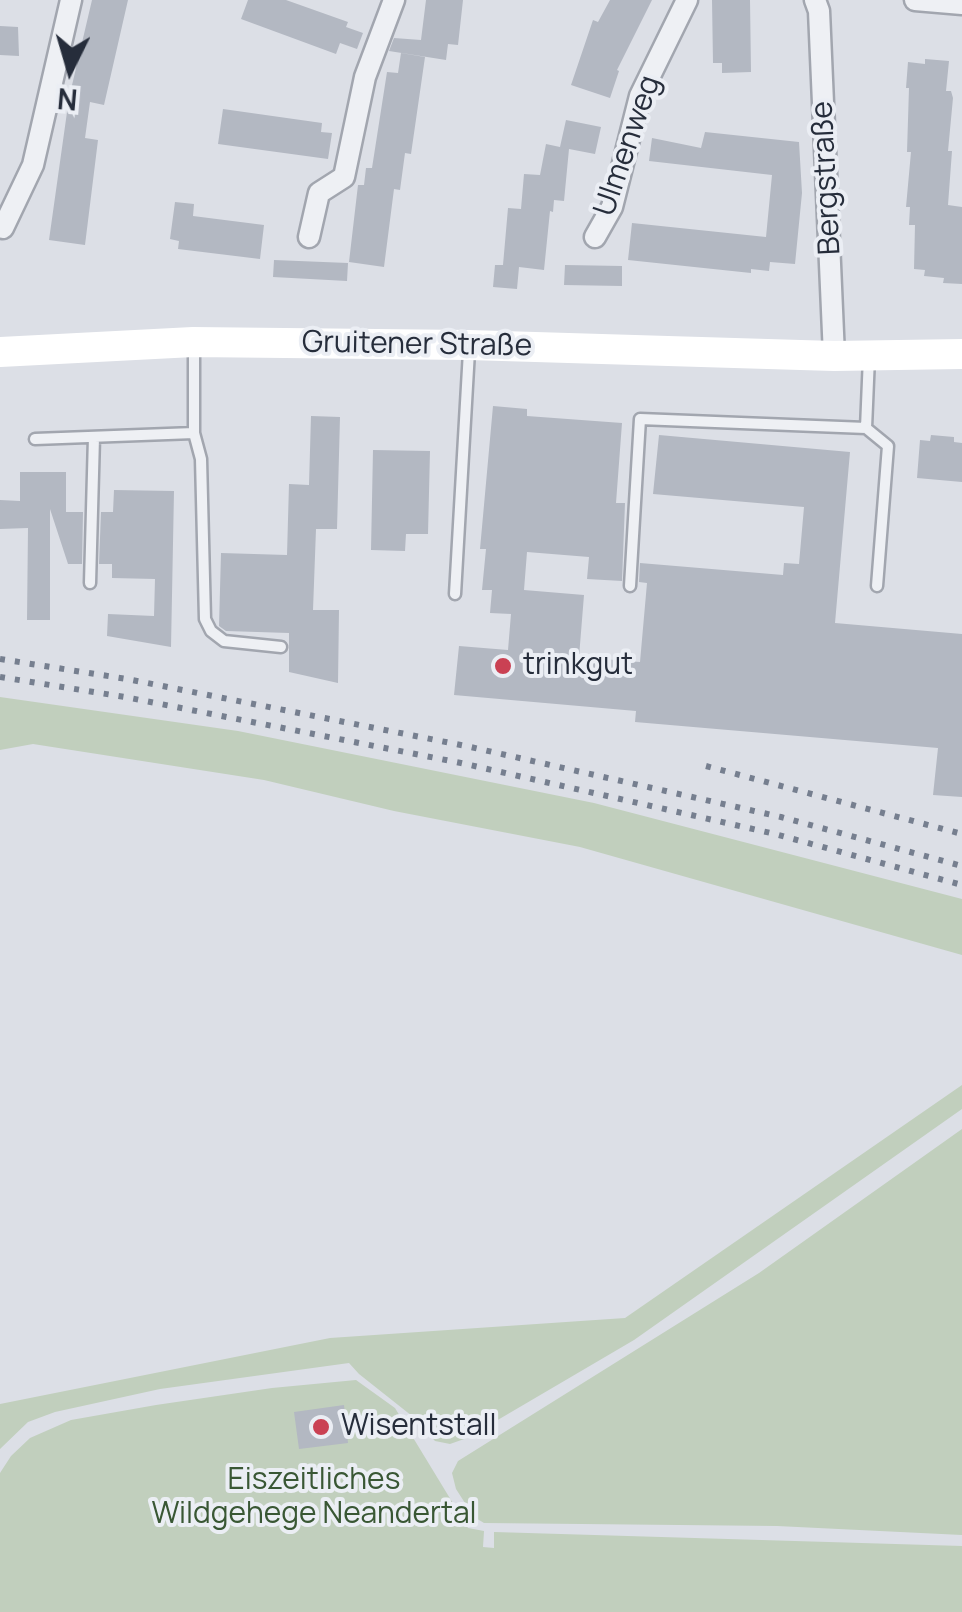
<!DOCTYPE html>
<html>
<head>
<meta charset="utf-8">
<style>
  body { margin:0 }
  #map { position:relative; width:962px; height:1612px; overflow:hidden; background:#dcdfe6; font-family:Manrope,sans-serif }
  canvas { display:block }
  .north { position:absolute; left:20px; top:20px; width:100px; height:100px; -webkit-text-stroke:8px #ebeef4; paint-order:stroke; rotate:185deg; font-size:28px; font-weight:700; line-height:40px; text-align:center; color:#262d3b }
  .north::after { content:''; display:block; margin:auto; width:35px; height:45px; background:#262d3b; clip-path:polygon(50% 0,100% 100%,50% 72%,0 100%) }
</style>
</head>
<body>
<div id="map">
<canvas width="962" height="1612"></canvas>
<div class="north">N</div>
</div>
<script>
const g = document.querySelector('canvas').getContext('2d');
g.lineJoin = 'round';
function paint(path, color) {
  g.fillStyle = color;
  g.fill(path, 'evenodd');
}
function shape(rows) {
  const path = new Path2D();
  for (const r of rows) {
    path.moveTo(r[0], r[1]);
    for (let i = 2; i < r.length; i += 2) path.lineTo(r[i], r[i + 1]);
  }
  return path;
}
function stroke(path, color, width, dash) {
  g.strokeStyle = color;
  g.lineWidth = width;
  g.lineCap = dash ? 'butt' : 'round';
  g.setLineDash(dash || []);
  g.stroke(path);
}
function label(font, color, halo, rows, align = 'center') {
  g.font = font + ' Manrope,sans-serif';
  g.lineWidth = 8;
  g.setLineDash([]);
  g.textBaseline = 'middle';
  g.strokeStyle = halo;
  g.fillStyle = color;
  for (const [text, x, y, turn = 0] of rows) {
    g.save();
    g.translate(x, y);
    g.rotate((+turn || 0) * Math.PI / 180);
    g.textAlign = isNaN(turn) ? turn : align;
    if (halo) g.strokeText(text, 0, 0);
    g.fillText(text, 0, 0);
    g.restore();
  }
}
paint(shape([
  [0,697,238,731,594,803,962,899,962,955,580,847,394,811,264,780,33,744,0,750],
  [962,1085,962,1109,634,1340,467,1438,450,1444,435,1441,412,1416,359,1374,349,1363,160,1389,55,1412,28,1422,0,1449,0,1404,330,1338,625,1318],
  [962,1129,962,1535,777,1526,484,1523,474,1517,456,1489,452,1473,458,1461,759,1273],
  [356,1380,395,1408,468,1528,484,1531,483,1547,494,1548,494,1532,962,1546,962,1612,0,1612,0,1473,11,1456,30,1438,71,1420,156,1405,272,1388]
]), '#c1cfbd');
paint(shape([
  [92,0,128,0,104,105,90,102,85,138,98,140,85,245,49,240,69,98],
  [248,0,286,0,348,22,346,27,363,33,357,49,340,43,336,54,241,19],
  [426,0,463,0,458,45,448,44,446,60,389,51,394,38,421,40],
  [610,0,652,0,617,70,619,71,610,98,571,85,593,20,598,22],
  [712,0,750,0,751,72,722,73,722,63,713,63],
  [0,26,18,27,19,56,0,55],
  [401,53,425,57,411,154,405,153,400,190,394,189,384,267,349,262,358,185,364,185,366,168,372,168,387,72,398,73],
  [925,59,949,61,946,91,951,91,953,98,948,151,952,151,948,205,962,207,962,284,943,283,944,278,924,276,925,270,914,269,915,225,909,225,910,207,906,207,911,152,907,152,909,88,906,88,908,62,925,64],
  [223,109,322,123,321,132,332,133,328,159,218,144],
  [566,120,601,127,595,154,569,149,564,201,554,200,553,212,550,211,544,270,519,267,517,289,493,287,495,265,503,265,508,208,521,209,524,174,540,175,546,144,560,147],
  [705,132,799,142,802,193,795,264,770,262,769,271,751,269,751,273,628,260,632,223,766,237,772,175,649,161,652,138,701,148],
  [175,202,194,204,193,216,264,225,260,259,178,249,179,241,170,239],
  [274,260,348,263,347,281,273,277],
  [565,265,622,266,622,286,564,285],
  [493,406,527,409,527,416,622,423,616,503,625,503,622,581,587,579,589,557,527,552,524,590,584,595,579,657,640,662,647,583,639,582,640,563,783,575,784,563,799,564,804,507,653,494,659,435,850,452,835,623,962,634,962,797,933,795,938,748,635,722,636,711,454,695,459,646,508,650,511,614,490,613,492,590,482,590,486,549,480,549],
  [311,416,340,417,337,529,316,529,313,610,339,610,338,683,289,672,289,633,226,631,219,626,221,553,287,555,289,484,309,485],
  [931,435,954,437,954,442,962,443,962,482,917,478,920,440,930,441],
  [373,450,430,451,428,534,406,534,405,551,371,550],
  [20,472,66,472,66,512,83,512,82,564,68,564,50,509,50,620,27,620,28,528,0,529,0,500,20,501],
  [114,490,174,491,171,647,107,636,108,614,154,616,155,579,112,578,112,564,99,564,101,512,113,512],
  [344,1405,348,1443,299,1449,294,1412]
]), '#b3b8c2');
const lane = shape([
  [866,428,888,446,877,586],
  [194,433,201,459,205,619,211,631,224,641,281,647],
  [35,439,194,433,194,343],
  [90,583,94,437],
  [630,586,640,419,866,428,869,357],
  [455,594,469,351]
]);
const street = shape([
  [815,0,819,11,834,356],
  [915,0,962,4],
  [3,228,33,165,71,0],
  [309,237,319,193,344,177,365,77,394,0],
  [595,237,612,207,640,96,687,0]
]);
stroke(lane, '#a2a6af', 15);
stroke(street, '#a2a6af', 25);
stroke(lane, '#eef0f4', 10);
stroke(street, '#eef0f4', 20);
stroke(shape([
  [0,352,193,342,469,345,834,356,962,354]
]), '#fff', 30);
stroke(shape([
  [0,659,127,679,466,746,781,817,962,866],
  [0,677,125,697,461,763,775,834,962,885],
  [706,766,962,834]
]), '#767f8f', 6, [5, 10]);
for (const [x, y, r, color] of [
  [503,666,10,"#ca4153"],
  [321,1427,10,"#ca4153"]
]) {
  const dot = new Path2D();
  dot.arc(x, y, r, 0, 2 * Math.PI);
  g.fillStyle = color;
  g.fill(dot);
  stroke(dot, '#ebeef4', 4);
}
label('30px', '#262d3b', '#ebeef4', [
  ["Ulmenweg",628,146,-71],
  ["Bergstraße",827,178,-93],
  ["Gruitener Straße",417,345,1]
]);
label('30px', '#262d3b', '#ebeef4', [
  ["trinkgut",523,666],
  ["Wisentstall",341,1427]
], 'left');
label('30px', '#395734', '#ebeef4', [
  ["Eiszeitliches",314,1481],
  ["Wildgehege Neandertal",314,1515]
]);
</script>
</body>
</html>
